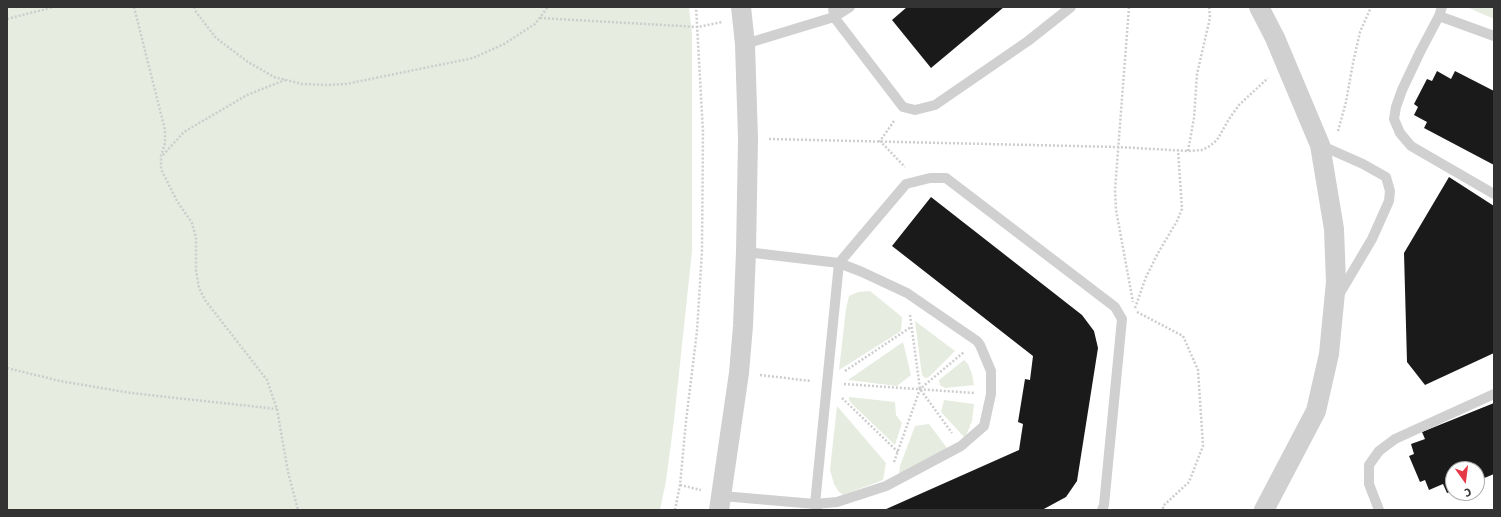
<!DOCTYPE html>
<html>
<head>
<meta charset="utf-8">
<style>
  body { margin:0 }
  #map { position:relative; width:1501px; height:517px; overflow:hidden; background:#fff; font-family:"Fira Sans",sans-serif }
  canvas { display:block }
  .frame { position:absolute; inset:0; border:8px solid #333; pointer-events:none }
  .north { position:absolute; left:1445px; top:461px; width:40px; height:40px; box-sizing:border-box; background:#fff; border:1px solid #adadad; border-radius:50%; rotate:166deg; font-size:11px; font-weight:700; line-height:16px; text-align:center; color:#333 }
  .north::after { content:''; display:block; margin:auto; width:14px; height:18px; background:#e63946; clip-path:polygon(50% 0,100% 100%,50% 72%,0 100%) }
</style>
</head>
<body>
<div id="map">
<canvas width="1501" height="517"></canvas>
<div class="frame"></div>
<div class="north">С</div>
</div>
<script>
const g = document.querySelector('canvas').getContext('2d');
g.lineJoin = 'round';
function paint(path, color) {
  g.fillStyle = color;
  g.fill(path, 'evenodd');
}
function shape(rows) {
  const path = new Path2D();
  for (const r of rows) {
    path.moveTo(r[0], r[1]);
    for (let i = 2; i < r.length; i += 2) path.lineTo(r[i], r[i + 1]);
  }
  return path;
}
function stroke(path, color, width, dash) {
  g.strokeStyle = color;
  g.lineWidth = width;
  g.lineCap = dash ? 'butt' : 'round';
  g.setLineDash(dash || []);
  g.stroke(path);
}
paint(shape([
  [7,7,689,7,692,35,692,251,674,420,666,481,660,510,7,510],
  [1467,7,1494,7,1494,19],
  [870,291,902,317,901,331,839,370,846,309,849,296,858,292],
  [915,321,955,351,929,377,925,378,922,375,921,368],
  [903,342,911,375,897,386,848,380],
  [964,360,968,364,972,374,974,385,945,388,940,385,939,380],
  [849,397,895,402,896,415,902,423,895,445,852,404,849,400],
  [944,400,974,404,972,421,965,438,941,412],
  [837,406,886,463,883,480,843,495,839,492,834,484,830,470],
  [929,424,947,448,899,475,900,466,915,426]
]), '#e6ecdf');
paint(shape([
  [907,7,1004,7,931,68,892,20],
  [1437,71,1451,79,1455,71,1494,91,1494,165,1424,128,1427,122,1414,115,1418,107,1414,104,1427,79,1432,81],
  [1449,177,1494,206,1494,353,1425,385,1407,362,1404,253],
  [931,197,1082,315,1094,331,1098,348,1077,481,1066,497,1042,510,884,510,1019,450,1023,424,1018,422,1025,379,1030,380,1033,356,892,246],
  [1494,403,1494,474,1477,481,1477,469,1453,469,1453,491,1447,493,1443,484,1429,490,1425,480,1420,482,1409,456,1414,454,1411,444,1425,439,1422,432]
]), '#1a1a1a');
stroke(shape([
  [134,7,165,130,165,143,161,156,161,169,177,201,192,223,196,238,196,270,199,288,205,300,267,380,277,409,288,472,298,510],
  [194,7,196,12,216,38,248,62,274,77,302,84,327,85,346,84,473,58,504,44,535,24,548,7],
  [1129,7,1115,190,1116,210,1133,302],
  [540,18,698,27,722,22],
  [7,19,54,7],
  [894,121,880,141,905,167],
  [1338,131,1346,102,1353,63,1360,32,1371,7],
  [769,139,1118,147,1188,151,1202,150,1210,146,1217,140,1229,119,1239,105,1268,78],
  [1188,151,1194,118,1197,74,1210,18,1209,7],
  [163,155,184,132,247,95,285,80],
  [1135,308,1146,277,1158,253,1177,221,1182,209,1178,150],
  [1137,312,1183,336,1198,370,1203,446,1189,482,1163,506,1163,510],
  [910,315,920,389,952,433],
  [7,368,60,381,131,393,277,409],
  [845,371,911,327],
  [760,375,811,381],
  [844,384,974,393],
  [842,398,898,452],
  [894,462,920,389,964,352],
  [680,485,701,490],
  [675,510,680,485,686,421,697,331,702,251,703,132,696,7]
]), '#cdcdcd', 2.5, [2, 2]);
stroke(shape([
  [833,7,834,17,903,107,915,110,935,105,1028,41,1071,7],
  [1442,7,1439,16,1420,52,1402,90,1396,107,1394,119,1400,133,1411,146,1494,194],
  [1439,16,1494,36],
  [745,44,834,17,850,7],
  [1320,145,1363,164,1386,177,1390,191,1389,201,1372,239,1340,293],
  [722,496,815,504,837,502,886,486,961,446,984,426,991,394,991,371,980,345,977,341,907,293,862,272,839,263,746,252],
  [817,510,815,504,839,263,906,184,930,178,946,178,1115,307,1122,319,1104,505,1102,510],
  [1379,510,1369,484,1369,465,1379,451,1395,439,1494,394]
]), '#d0d0d0', 10);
stroke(shape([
  [1259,7,1275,38,1320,145,1334,229,1336,282,1329,354,1316,411,1264,510],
  [719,510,739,373,743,326,746,252,748,139,745,44,741,7]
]), '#d0d0d0', 20);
</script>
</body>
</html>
